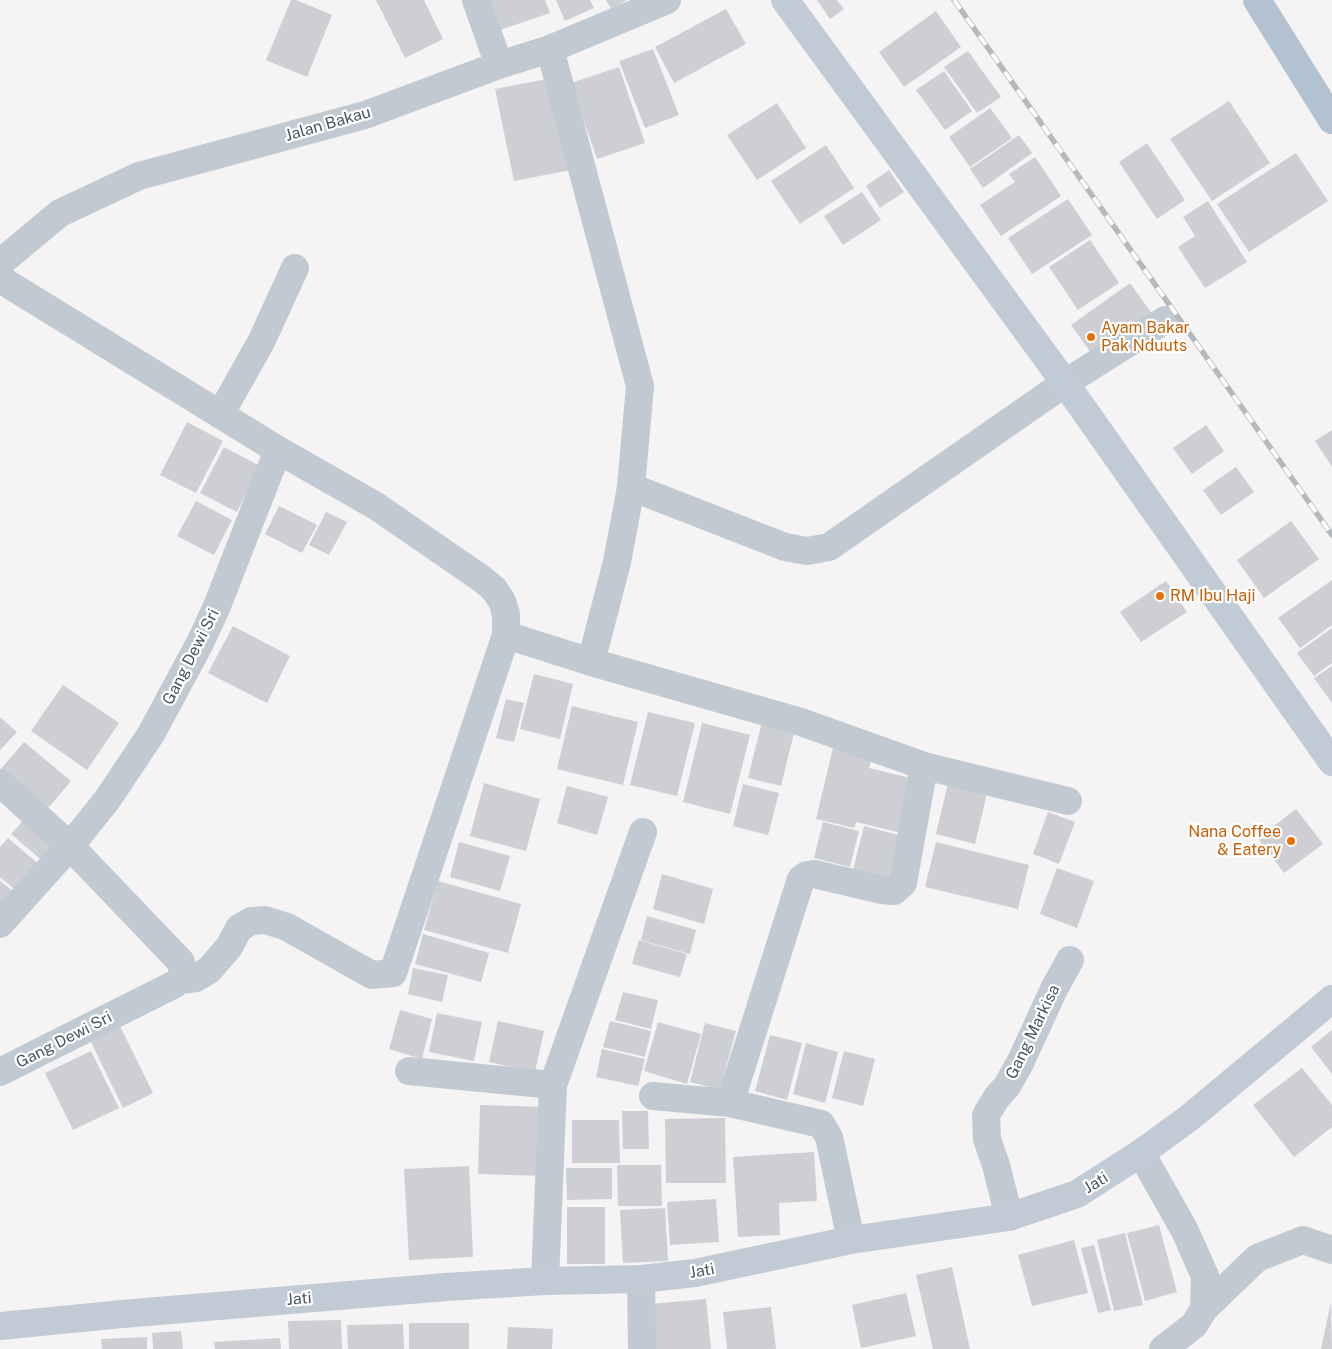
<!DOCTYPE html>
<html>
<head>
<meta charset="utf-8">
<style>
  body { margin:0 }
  canvas { display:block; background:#f5f3f3 }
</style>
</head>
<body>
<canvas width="1332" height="1349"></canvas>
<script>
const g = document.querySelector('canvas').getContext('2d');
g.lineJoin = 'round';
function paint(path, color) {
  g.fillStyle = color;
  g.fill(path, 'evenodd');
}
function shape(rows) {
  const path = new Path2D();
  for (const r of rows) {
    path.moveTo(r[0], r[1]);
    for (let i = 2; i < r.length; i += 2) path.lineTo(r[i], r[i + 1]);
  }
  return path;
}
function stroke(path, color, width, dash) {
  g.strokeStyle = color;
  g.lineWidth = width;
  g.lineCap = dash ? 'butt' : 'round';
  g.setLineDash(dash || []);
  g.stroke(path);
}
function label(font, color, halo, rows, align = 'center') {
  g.font = font + ' "Public Sans",sans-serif';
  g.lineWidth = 4.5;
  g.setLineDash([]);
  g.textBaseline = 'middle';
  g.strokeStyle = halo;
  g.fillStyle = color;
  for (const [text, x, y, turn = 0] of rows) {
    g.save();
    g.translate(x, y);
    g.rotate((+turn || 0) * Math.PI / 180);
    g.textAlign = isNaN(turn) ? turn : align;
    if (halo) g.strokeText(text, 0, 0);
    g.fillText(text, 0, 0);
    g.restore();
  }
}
paint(shape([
  [291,0,296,0,332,15,307,77,266,60],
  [376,0,424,0,443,39,405,58],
  [489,0,545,0,550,13,500,30],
  [556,0,590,0,594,8,565,21],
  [606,0,627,0,611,9],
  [817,0,837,0,844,9,830,19],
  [726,9,746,44,674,83,655,47],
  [936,11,961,47,904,87,879,52],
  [653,49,679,115,645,128,619,61],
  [968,51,1001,97,977,113,944,67],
  [619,67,645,143,597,159,571,83],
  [944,71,972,111,945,130,916,90],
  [552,78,571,170,514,181,495,89],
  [1229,101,1270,163,1212,201,1170,139],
  [777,103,806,148,757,180,727,135],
  [990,108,1012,138,970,167,949,137],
  [1019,135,1032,153,983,188,970,169],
  [1147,143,1185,200,1157,219,1119,162],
  [826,145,854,188,800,224,771,181],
  [1296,153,1328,201,1249,252,1217,204],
  [1035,157,1061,196,1001,236,980,205,1015,182,1009,174],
  [889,170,904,192,880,208,866,186],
  [862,192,881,220,843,245,824,216],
  [1068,199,1092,235,1032,274,1008,238],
  [1208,201,1247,262,1205,288,1178,247,1195,236,1183,217],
  [1090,240,1119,283,1078,310,1049,267],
  [1130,283,1153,315,1094,357,1071,325],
  [187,422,223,441,196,493,160,475],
  [1206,425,1224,451,1192,474,1173,448],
  [1332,430,1332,467,1315,441],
  [224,447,260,466,237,512,200,493],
  [1236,467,1254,492,1221,515,1203,490],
  [196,501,232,520,214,555,177,536],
  [279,506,317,525,302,553,265,534],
  [326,512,347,522,329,555,309,545],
  [1291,521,1319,559,1264,598,1237,560],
  [1332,580,1332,625,1300,648,1278,618],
  [1166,581,1187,612,1141,642,1120,612],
  [233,626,290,656,267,703,208,673],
  [1332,628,1332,663,1314,676,1297,653],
  [1332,666,1332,703,1314,678],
  [534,674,573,684,560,739,520,729],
  [63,685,119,723,87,770,31,731],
  [506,699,524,703,514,742,496,738],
  [572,706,638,722,623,785,557,769],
  [648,712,695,723,677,796,630,785],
  [0,717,17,732,0,750],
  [762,722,795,729,781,786,748,778],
  [702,723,750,735,730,814,683,802],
  [24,742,71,781,44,813,0,770],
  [833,748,872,757,869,768,915,779,902,833,856,822,854,828,816,819],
  [949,779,988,789,975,844,936,834],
  [484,783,540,799,526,851,470,836],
  [743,784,779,793,768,835,733,826],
  [567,786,608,797,597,835,557,823],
  [1296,809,1323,844,1284,873,1258,838],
  [1048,812,1075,822,1059,864,1033,854],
  [30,813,64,842,45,863,11,834],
  [823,822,859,831,850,867,814,858],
  [864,826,906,837,896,881,853,870],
  [8,838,41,866,18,892,0,877,0,847],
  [459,842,510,856,500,891,450,877],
  [936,842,1029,865,1018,909,925,887],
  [1057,868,1094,881,1077,928,1040,914],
  [662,874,713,889,704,924,653,909],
  [0,881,14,892,0,908],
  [438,881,521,904,508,953,424,930],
  [647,916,696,930,690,954,641,940],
  [423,934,489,953,481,982,415,964],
  [639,940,687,954,680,977,632,964],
  [413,968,448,975,442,1002,408,994],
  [623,992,658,1000,651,1029,615,1020],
  [400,1010,432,1019,422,1059,389,1049],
  [437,1013,482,1022,474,1061,429,1052],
  [498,1021,544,1031,535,1072,489,1062],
  [610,1021,651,1031,645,1057,603,1047],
  [658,1022,701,1034,687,1084,644,1071],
  [705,1023,736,1031,720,1090,690,1082],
  [120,1026,153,1093,123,1108,90,1040],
  [1332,1030,1332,1074,1311,1047],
  [770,1035,802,1043,787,1100,755,1091],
  [806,1043,838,1052,825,1103,793,1094],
  [602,1049,645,1059,638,1086,596,1077],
  [91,1051,119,1108,73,1130,45,1073],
  [844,1051,875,1059,863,1106,832,1098],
  [1302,1068,1332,1105,1332,1127,1294,1157,1253,1105],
  [480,1105,546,1107,544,1176,478,1174],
  [622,1111,648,1111,649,1149,623,1149],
  [725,1118,726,1183,666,1183,665,1119],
  [572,1120,619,1120,620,1163,572,1163],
  [814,1152,817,1201,779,1203,780,1235,738,1237,733,1157],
  [617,1165,661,1165,662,1206,618,1206],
  [469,1166,473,1257,409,1260,404,1169],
  [566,1168,612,1168,612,1199,567,1200],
  [716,1199,719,1242,670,1245,667,1202],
  [567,1207,605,1207,605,1264,567,1264],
  [665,1208,668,1261,623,1263,620,1210],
  [1159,1225,1177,1292,1145,1301,1127,1233],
  [1125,1233,1143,1305,1114,1311,1097,1240],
  [1074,1240,1088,1293,1032,1306,1018,1255],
  [1094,1245,1111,1310,1098,1313,1081,1248],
  [952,1267,970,1349,933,1349,916,1275],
  [906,1293,916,1336,861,1348,852,1305],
  [706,1299,711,1349,653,1349,649,1304],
  [1331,1302,1332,1349,1321,1349],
  [771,1307,776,1349,727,1349,723,1312],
  [341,1320,342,1349,289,1349,288,1321],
  [409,1323,469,1323,469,1349,409,1349],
  [403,1324,404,1349,348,1349,347,1325],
  [508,1327,553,1329,552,1349,507,1349],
  [181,1331,183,1349,153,1349,152,1333],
  [147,1337,147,1349,102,1349,101,1339],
  [280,1338,281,1349,215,1349,214,1342]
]), '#cdcfd5');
stroke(shape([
  [476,0,499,65],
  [550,49,640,386,631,487,617,562,591,662],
  [0,263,60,213,139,176,365,115,499,65,550,49,667,0],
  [0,279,278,450,376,506,482,579,494,589,502,601,506,614,506,635,393,973,372,975,287,927,265,920,251,921,239,928,229,947,209,970,196,978,180,980],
  [220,415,261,342,295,268],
  [631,487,785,547,807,551,829,547,1065,383,1165,320],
  [506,635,591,662,801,722,924,766,1068,801],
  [0,783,70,846,181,962,183,971,180,980,175,984,0,1072],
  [0,924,70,846,107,800,151,734,200,643,217,606,278,450],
  [409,1071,553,1085],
  [653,1096,730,1103,821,1124,829,1137,851,1240],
  [730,1103,801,879,807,875,814,874,882,890,894,891,903,883,924,766],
  [1141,1153,1185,1231,1205,1276,1204,1309,1194,1325,1163,1349],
  [1009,1217,996,1165,987,1139,986,1115,997,1097,1007,1086,1020,1063,1054,989,1070,960],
  [641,1279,642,1349],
  [545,1281,553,1085,643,832],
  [1204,1309,1257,1258,1303,1240,1332,1250]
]), '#c1cad2', 28);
stroke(shape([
  [785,0,1065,383,1332,762],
  [0,1326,122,1314,446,1287,545,1281,641,1279,695,1273,851,1240,1009,1217,1077,1194,1141,1153,1189,1118,1332,999]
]), '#c1cbd6', 28);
stroke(shape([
  [1257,0,1332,120]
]), '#b3c2d1', 28);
const rail = shape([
  [954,0,1332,535]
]);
stroke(rail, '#b5b8bd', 5.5);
stroke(rail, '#fff', 4, [11]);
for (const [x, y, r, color] of [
  [1091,337,5,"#e8710a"],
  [1160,596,5,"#e8710a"],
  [1291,841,5,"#e8710a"]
]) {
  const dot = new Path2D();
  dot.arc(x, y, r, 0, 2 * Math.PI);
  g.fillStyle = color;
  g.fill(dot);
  stroke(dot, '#fff', 2);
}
label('16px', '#4a5661', '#fff', [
  ["Jalan Bakau",328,124,-16],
  ["Gang Dewi Sri",191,657,-63],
  ["Gang Markisa",1033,1032,-64],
  ["Gang Dewi Sri",64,1040,-27],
  ["Jati",1096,1183,-31],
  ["Jati",702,1271,-10],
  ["Jati",299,1299,-5]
]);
label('16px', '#c56008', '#fff', [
  ["Ayam Bakar",1101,328],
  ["Pak Nduuts",1101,346],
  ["RM Ibu Haji",1170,596],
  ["Nana Coffee",1281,832,"right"],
  ["& Eatery",1281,850,"right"]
], 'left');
</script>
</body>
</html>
